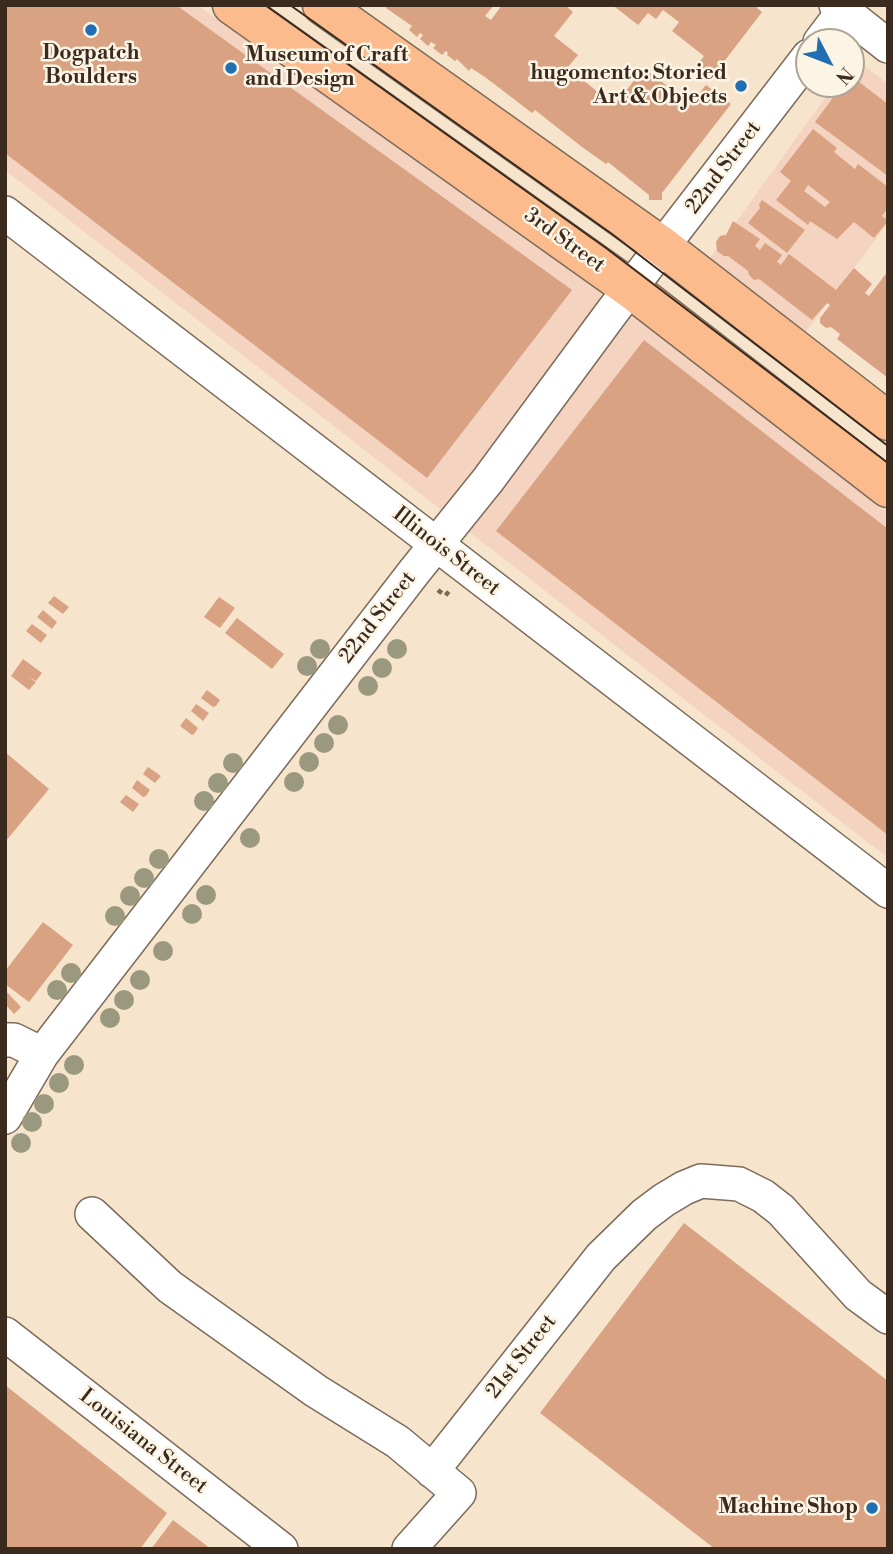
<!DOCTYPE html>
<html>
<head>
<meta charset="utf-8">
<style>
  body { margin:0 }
  #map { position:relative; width:893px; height:1554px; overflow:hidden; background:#f6e5cc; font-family:"Libre Bodoni",serif }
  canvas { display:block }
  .frame { position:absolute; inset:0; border:7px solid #3b2a1e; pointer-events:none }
  .north { position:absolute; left:795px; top:28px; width:70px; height:70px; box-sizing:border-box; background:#fcf5e5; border:2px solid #afa495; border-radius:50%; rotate:132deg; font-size:19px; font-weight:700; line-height:28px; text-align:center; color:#3b2a1e }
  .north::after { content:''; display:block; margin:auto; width:24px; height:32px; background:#1f6fb2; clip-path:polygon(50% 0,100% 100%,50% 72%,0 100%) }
</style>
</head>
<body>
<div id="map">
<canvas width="893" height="1554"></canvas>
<div class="frame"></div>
<div class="north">N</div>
</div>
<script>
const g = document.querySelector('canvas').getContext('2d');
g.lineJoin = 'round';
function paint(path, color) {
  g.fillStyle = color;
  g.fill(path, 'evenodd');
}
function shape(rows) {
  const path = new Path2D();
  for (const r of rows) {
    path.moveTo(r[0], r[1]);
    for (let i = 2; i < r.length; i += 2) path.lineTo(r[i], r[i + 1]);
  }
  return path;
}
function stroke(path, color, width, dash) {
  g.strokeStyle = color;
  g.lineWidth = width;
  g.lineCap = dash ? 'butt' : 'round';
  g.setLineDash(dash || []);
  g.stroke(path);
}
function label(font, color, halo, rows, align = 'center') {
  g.font = font + ' "Libre Bodoni",serif';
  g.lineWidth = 5;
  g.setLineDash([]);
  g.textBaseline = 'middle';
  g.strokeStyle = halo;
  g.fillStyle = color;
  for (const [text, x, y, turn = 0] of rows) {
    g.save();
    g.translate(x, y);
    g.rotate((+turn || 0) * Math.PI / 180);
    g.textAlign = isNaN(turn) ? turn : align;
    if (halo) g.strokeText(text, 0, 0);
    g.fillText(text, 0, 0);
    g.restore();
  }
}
paint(shape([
  [5,5,197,5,625,309,888,512,888,858,5,170],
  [854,58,888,84,888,223,805,333,709,260,835,84,851,84,851,62]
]), '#f4d3c0');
paint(shape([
  [5,5,176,5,572,290,427,478,5,153],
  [387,5,494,5,485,16,491,20,502,5,565,5,573,12,554,36,578,55,568,67,614,106,644,68,667,86,664,91,687,109,706,85,731,104,662,193,662,200,649,200,649,195,608,162,606,164,582,147,535,110,532,113,485,77,471,68,469,71,457,59,455,61,447,55,448,53,446,51,442,55,433,48,436,45,431,42,428,46,420,39,423,35,420,33,417,37,409,30,412,26,386,8],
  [616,5,759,5,757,8,762,12,713,76,698,64,704,56,672,31,679,22,663,10,656,19,648,13,638,25,615,7],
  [851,76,888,104,888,176,815,122,843,84,851,84],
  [813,129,837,148,834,152,855,169,858,164,888,187,888,208,882,216,888,221,874,238,854,222,837,239,810,221,808,225,776,200,791,181,780,172],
  [808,185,830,202,825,207,804,191],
  [762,200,805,230,787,253,748,223,760,208,759,204],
  [733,221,760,239,755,246,760,250,765,243,782,255,777,262,781,265,789,254,836,290,854,268,872,284,865,293,869,296,888,271,888,378,837,339,840,334,831,327,826,328,820,323,820,318,830,305,827,303,812,320,759,279,754,280,749,275,748,271,728,256,724,256,717,251,716,242,720,236,726,235],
  [644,340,888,529,888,835,496,531],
  [54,596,69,607,63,614,48,603],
  [219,597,235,608,220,628,204,617],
  [43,610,57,622,52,629,37,617],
  [237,618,284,654,272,669,225,633],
  [32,624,47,635,41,643,26,631],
  [23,659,42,673,36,681,28,677,36,682,29,690,11,676],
  [207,690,220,700,216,706,213,707,201,698],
  [196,704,209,713,203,721,191,711],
  [186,718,198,728,194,734,192,735,180,726],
  [5,752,49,789,5,842],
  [148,767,161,776,155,783,143,774],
  [137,780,150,790,146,796,143,797,132,788],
  [126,795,139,804,133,812,120,802],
  [43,922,73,945,29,1002,5,984,5,971],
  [5,990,21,1007,14,1014,5,1004],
  [684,1223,888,1381,888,1549,715,1549,540,1413],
  [5,1385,167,1513,140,1549,5,1549],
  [173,1520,211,1549,151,1549]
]), '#d8a283');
const minor = shape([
  [836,5,888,46],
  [820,42,848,5],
  [5,213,888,891],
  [5,1040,14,1040,42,1054],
  [5,1117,42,1054,414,572,488,480,612,312,809,56],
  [92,1214,170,1287,316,1391,398,1442,459,1493,409,1549],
  [5,1334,281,1549],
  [432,1471,601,1257,644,1215,664,1200,684,1188,701,1181,739,1184,763,1196,781,1210,858,1295,888,1317]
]);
const major = shape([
  [232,5,631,289,888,488],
  [322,5,663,247,888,421]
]);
stroke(minor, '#7c6b5b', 36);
stroke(major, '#7c6b5b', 41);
stroke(shape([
  [438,590,445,596,451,589]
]), '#7c6b5b', 4.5, [5, 5]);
stroke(minor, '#fff', 33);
stroke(major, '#fbbb8c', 38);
stroke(shape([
  [265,5,606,248,888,463],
  [290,5,612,234,888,446]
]), '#3b2a1e', 2);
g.fillStyle = '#9a997f';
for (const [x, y] of [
  [320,649],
  [397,649],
  [307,666],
  [382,668],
  [368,686],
  [338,725],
  [324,743],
  [309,762],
  [233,763],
  [294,782],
  [218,783],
  [204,801],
  [250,838],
  [159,859],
  [144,878],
  [206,895],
  [130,896],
  [192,914],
  [115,916],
  [163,951],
  [71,973],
  [140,980],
  [57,990],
  [124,1000],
  [110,1018],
  [74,1065],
  [59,1083],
  [44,1104],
  [32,1122],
  [21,1143]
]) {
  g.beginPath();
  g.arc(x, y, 10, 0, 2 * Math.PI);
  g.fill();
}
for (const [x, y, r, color] of [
  [91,30,7,"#1f6fb2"],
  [231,68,7,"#1f6fb2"],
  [741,86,7,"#1f6fb2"],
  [872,1508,7,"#1f6fb2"]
]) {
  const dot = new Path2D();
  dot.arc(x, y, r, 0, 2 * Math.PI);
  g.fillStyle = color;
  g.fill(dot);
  stroke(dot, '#fcf5e5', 2.5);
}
label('bold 21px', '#3b2a1e', '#fcf5e5', [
  ["Dogpatch",91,54,"center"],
  ["Boulders",91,78,"center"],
  ["Museum of Craft",245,56,"left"],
  ["and Design",245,80,"left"],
  ["hugomento: Storied",727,74],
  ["Art & Objects",727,98],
  ["Machine Shop",858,1508]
], 'right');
label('21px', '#3b2a1e', '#fcf5e5', [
  ["22nd Street",724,168,-53],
  ["3rd Street",564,241,36],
  ["Illinois Street",446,552,38],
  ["22nd Street",378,618,-52],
  ["21st Street",522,1357,-52],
  ["Louisiana Street",143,1442,38]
]);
</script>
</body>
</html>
